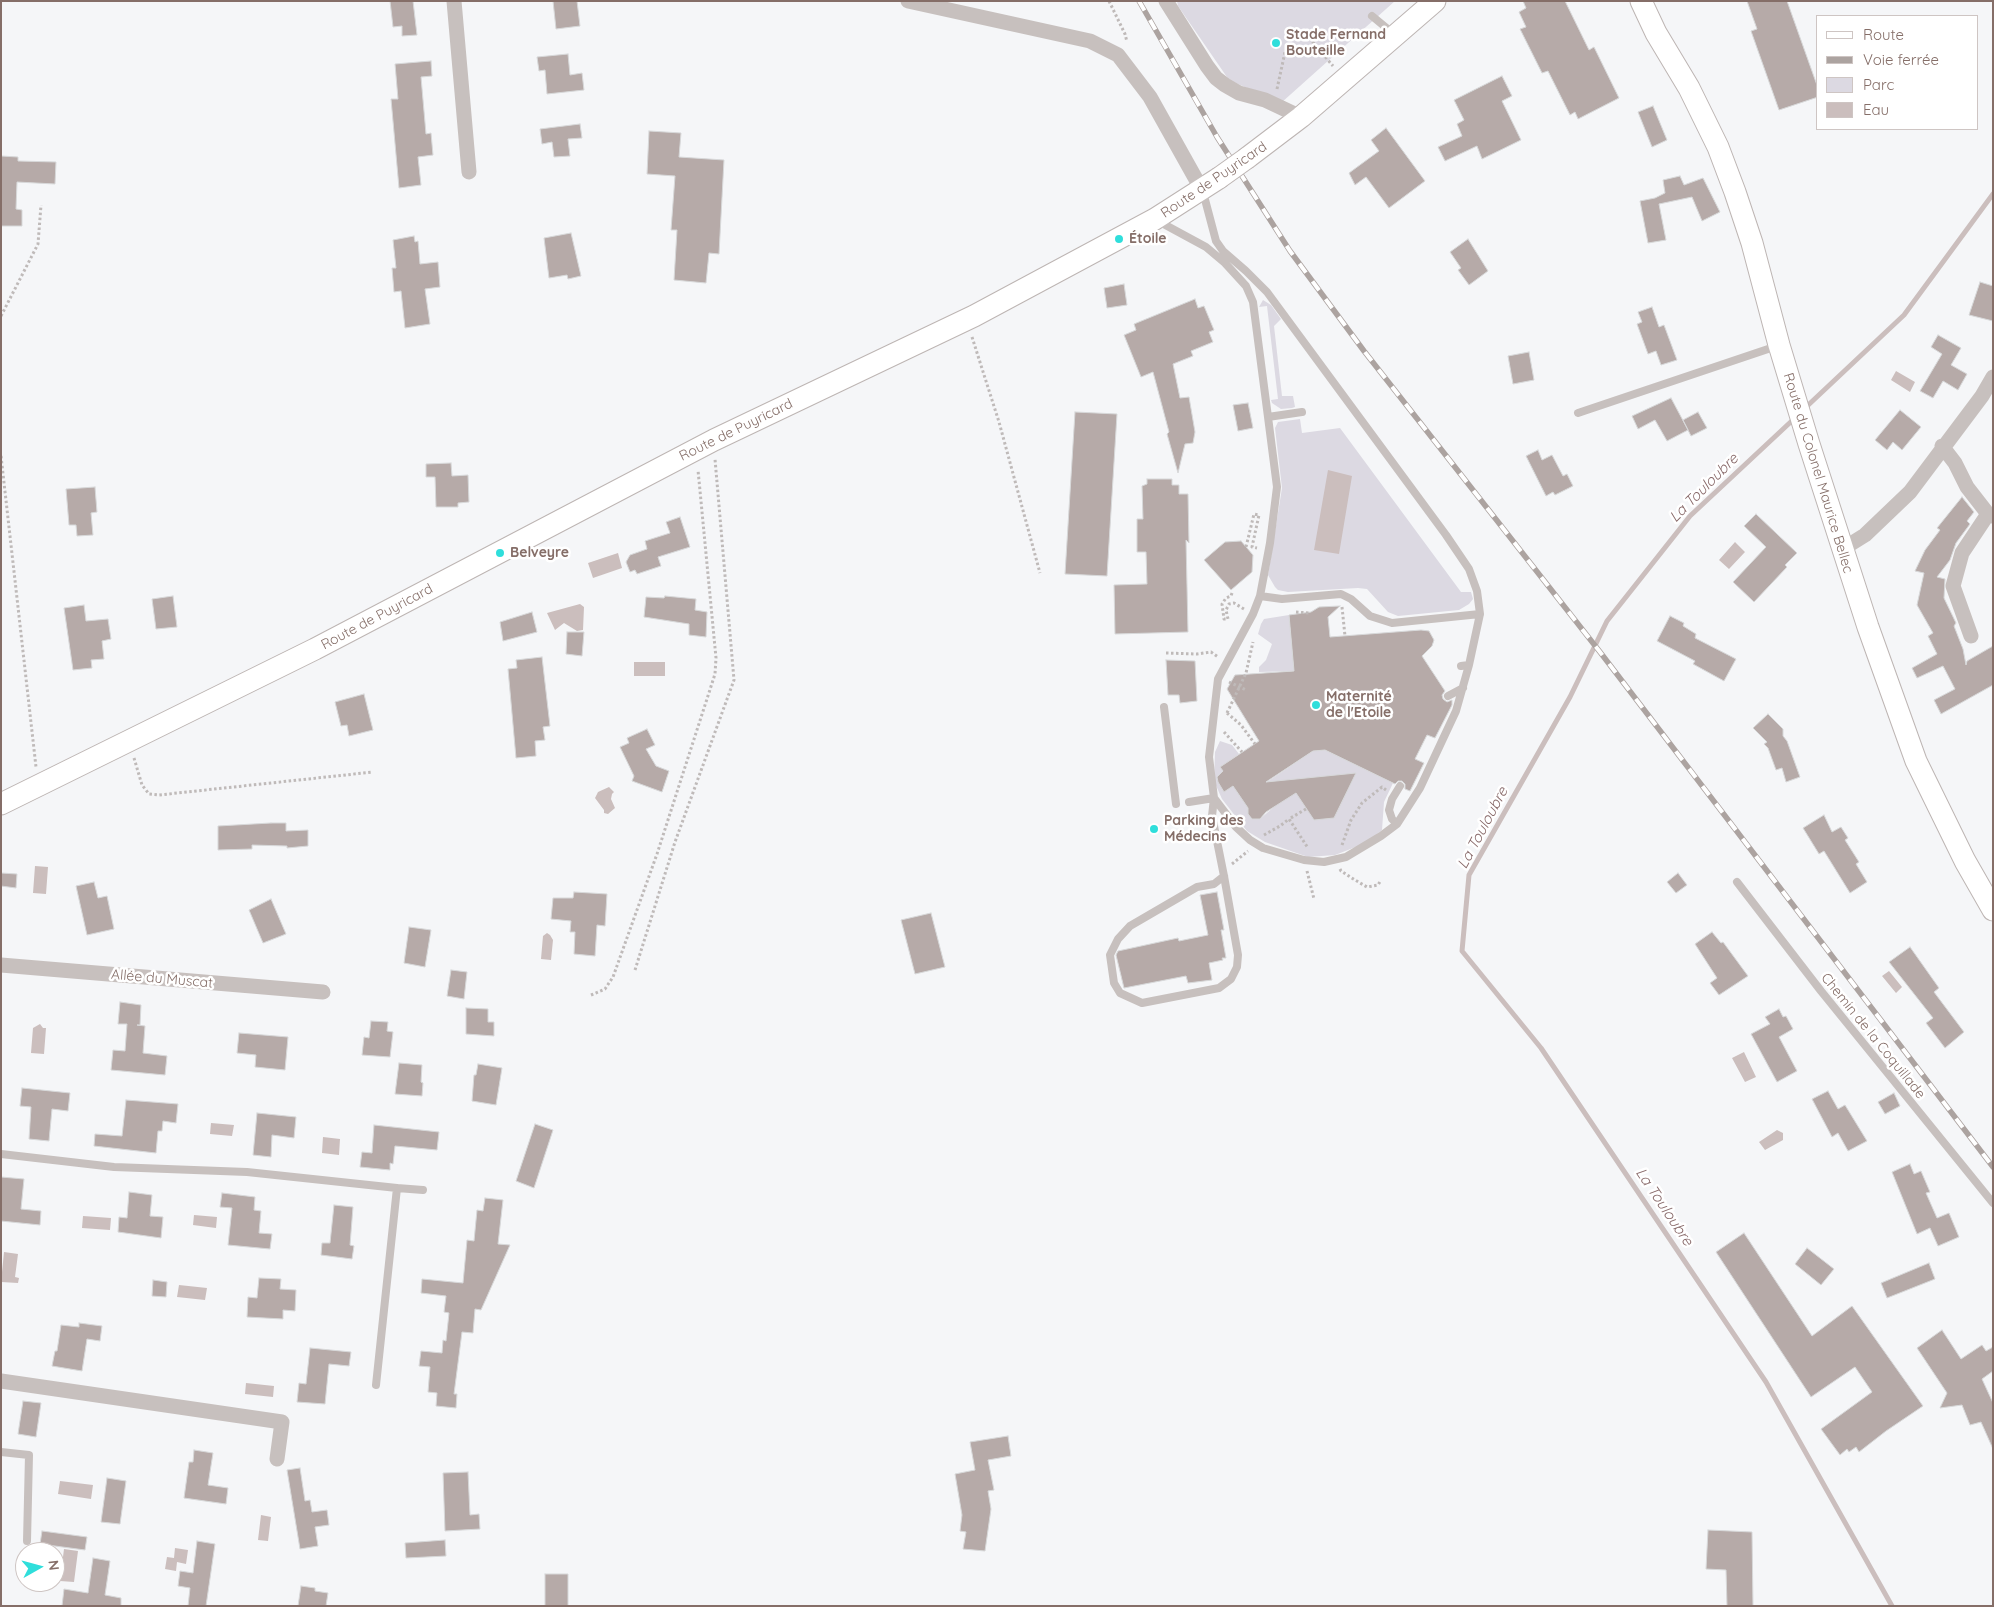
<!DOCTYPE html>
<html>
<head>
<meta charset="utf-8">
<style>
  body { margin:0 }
  #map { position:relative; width:1994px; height:1607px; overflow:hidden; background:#f5f6f8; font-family:Quicksand,sans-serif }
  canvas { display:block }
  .frame { position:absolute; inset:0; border:2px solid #856e68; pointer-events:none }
  .legend { position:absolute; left:1816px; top:15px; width:162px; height:115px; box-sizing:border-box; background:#fff; border:1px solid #cec5c3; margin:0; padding:6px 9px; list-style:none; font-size:15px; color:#856e68 }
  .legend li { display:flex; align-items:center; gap:10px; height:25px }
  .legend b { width:25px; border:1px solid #cec5c3 }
  .north { position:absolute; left:15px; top:1542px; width:50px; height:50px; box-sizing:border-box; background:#fff; border:1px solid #cec5c3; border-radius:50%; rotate:83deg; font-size:14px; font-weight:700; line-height:20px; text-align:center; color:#856e68 }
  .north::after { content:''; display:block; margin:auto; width:18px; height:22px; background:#2fdedb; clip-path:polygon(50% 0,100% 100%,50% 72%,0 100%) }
</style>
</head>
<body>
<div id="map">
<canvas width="1994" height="1607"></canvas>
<div class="frame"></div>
<ul class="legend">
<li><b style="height:6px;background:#fff"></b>Route</li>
<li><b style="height:6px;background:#aca3a0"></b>Voie ferrée</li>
<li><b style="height:14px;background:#dcd9e2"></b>Parc</li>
<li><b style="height:14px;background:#cbbebd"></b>Eau</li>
</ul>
<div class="north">N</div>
</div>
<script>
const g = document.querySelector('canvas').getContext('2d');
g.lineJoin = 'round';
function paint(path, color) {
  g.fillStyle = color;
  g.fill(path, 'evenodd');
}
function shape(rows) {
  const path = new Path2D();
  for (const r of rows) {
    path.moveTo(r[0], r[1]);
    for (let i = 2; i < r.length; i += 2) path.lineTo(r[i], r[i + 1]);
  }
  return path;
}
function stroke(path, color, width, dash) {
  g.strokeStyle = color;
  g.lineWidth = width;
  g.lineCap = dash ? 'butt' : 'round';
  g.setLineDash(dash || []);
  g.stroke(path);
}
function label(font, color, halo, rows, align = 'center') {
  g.font = font + ' Quicksand,sans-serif';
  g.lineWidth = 5;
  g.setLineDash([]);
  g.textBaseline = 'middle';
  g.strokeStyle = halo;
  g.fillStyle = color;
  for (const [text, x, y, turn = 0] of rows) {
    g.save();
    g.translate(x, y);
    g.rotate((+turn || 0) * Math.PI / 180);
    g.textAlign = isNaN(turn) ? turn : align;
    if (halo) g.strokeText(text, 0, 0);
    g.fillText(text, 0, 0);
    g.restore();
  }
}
paint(shape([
  [1177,1,1395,1,1281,103,1229,80,1178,6],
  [1263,300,1271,305,1281,319,1274,326,1282,396,1293,396,1295,407,1292,408,1281,409,1272,403,1271,400,1278,399,1267,306,1259,307],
  [1300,419,1302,433,1340,428,1461,592,1471,592,1473,599,1469,604,1459,610,1398,616,1388,612,1367,589,1358,588,1288,592,1278,590,1275,587,1268,575,1282,488,1275,428,1278,422],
  [1289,615,1294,671,1259,672,1259,667,1266,660,1272,644,1258,634,1261,624,1264,619],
  [1220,741,1232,745,1239,754,1221,767,1248,803,1248,814,1252,819,1260,819,1275,806,1261,786,1313,751,1325,750,1393,783,1384,802,1382,830,1366,843,1335,855,1308,857,1265,842,1247,831,1222,799,1214,781,1215,752]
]), '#dcd9e2');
paint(shape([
  [1896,371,1915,382,1910,392,1891,380],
  [1328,470,1352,476,1339,554,1314,550],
  [1735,542,1745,552,1729,569,1719,560],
  [618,553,622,568,593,578,588,563],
  [580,604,584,607,583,630,577,631,564,623,555,630,547,613],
  [634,662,665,662,665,676,634,676],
  [609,787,614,792,612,794,611,799,615,808,608,814,604,813,604,810,595,798,598,792],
  [35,866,48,867,46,894,33,893],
  [547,933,550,935,553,940,551,960,541,959,543,936],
  [1889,971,1902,987,1896,993,1882,976],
  [40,1024,43,1028,46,1028,44,1054,31,1053,33,1028],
  [1744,1052,1756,1077,1745,1082,1732,1058],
  [211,1123,234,1125,232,1136,210,1134],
  [1777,1130,1783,1133,1783,1140,1765,1150,1759,1142],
  [323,1137,340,1139,339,1155,322,1153],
  [194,1215,217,1217,216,1228,193,1225],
  [83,1216,111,1218,110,1230,82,1228],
  [4,1252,18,1254,15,1277,19,1278,18,1283,1,1282],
  [179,1285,207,1288,205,1300,177,1297],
  [246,1383,274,1386,273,1397,245,1394],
  [60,1481,93,1485,91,1499,58,1494],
  [261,1515,271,1517,268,1541,258,1540],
  [175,1548,188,1550,186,1564,177,1562,176,1571,165,1569,167,1557,174,1558],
  [64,1549,78,1551,74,1582,60,1581]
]), '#cbbebd');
stroke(shape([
  [1804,409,1904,315,1993,194],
  [1796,417,1690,516,1607,621,1570,697,1469,875,1462,951,1541,1048,1766,1382,1892,1606]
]), '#cbbebd', 5);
const building = shape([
  [390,1,413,1,417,35,402,36,402,26,393,27,390,1],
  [553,1,577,1,580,26,556,29,553,1],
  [1523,1,1565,1,1589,50,1594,47,1619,98,1578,119,1575,112,1570,115,1548,71,1542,73,1520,29,1526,27,1519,12,1526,8,1523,1],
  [1747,1,1787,1,1818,88,1818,97,1779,110,1751,31,1757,29,1747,1],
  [568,54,570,75,582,73,584,90,547,94,545,70,539,71,537,57,568,54],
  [431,61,432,76,421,77,426,134,431,133,433,155,418,157,421,185,399,188,391,99,398,99,395,64,431,61],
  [1502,76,1512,96,1502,101,1521,140,1482,159,1477,146,1445,161,1438,147,1462,136,1457,124,1464,120,1454,100,1502,76],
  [1653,106,1667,140,1652,147,1638,112,1653,106],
  [580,124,582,138,568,139,570,156,554,157,552,142,542,144,540,129,580,124],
  [1386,128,1425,181,1389,208,1366,177,1355,185,1349,173,1379,151,1371,140,1386,128],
  [649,131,681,133,679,157,724,160,719,254,709,253,706,283,674,280,677,230,671,230,675,176,647,174,649,131],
  [1,156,18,157,18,161,56,162,55,184,17,182,16,209,22,210,22,226,1,226,1,156],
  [1680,176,1684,185,1703,178,1720,212,1702,221,1692,197,1659,204,1666,240,1648,243,1640,201,1655,198,1665,193,1663,180,1680,176],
  [571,233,581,276,568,279,567,275,549,278,544,238,571,233],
  [414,236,415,242,418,241,420,264,438,262,440,287,425,289,430,324,405,328,401,291,394,292,392,268,396,268,393,240,414,236],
  [1468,239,1488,271,1469,285,1458,270,1461,268,1450,252,1468,239],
  [1980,282,1993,286,1993,321,1969,315,1980,282],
  [1124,284,1127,305,1107,308,1104,288,1124,284],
  [1195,299,1198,308,1204,306,1214,330,1209,332,1213,342,1191,351,1193,356,1173,364,1180,398,1189,397,1195,432,1193,443,1185,444,1178,473,1167,434,1169,432,1153,372,1141,377,1124,335,1136,330,1134,324,1195,299],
  [1652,307,1659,327,1664,325,1677,360,1661,365,1656,351,1648,354,1637,324,1642,322,1638,312,1652,307],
  [1938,335,1961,348,1951,365,1967,374,1958,390,1943,381,1933,398,1920,391,1942,354,1931,347,1938,335],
  [1529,352,1534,380,1513,384,1508,356,1529,352],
  [1671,398,1688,430,1667,441,1655,420,1638,429,1632,416,1671,398],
  [1248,403,1253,428,1238,431,1233,405,1248,403],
  [1900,410,1921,427,1902,450,1893,442,1887,450,1875,440,1900,410],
  [1075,412,1117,414,1107,576,1065,574,1075,412],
  [1698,412,1707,428,1691,436,1683,420,1698,412],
  [1538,450,1542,460,1552,455,1563,476,1567,474,1573,486,1555,495,1553,492,1546,496,1526,456,1538,450],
  [451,463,452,476,468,475,469,502,458,503,458,507,436,507,435,477,426,477,426,464,451,463],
  [1147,479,1172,479,1172,485,1179,485,1179,494,1188,494,1189,543,1186,540,1188,632,1115,634,1114,585,1147,584,1146,552,1137,552,1137,519,1143,519,1142,486,1147,484,1147,479],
  [95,487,97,512,91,513,93,535,77,536,76,525,69,525,66,489,95,487],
  [1962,497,1974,512,1967,521,1970,524,1956,543,1950,560,1937,577,1945,579,1944,598,1956,623,1954,626,1963,649,1966,665,1967,661,1993,646,1993,685,1941,714,1934,700,1955,689,1943,666,1917,678,1912,668,1937,654,1928,636,1933,633,1917,605,1924,573,1915,571,1925,550,1940,530,1937,528,1962,497],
  [1756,514,1797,553,1785,565,1787,567,1754,602,1733,582,1766,547,1744,526,1756,514],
  [680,517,690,547,658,557,661,566,637,574,635,570,630,572,626,562,630,555,647,549,645,541,670,533,666,522,680,517],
  [1241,541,1253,555,1252,572,1231,590,1204,560,1225,542,1241,541],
  [173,596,177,627,156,629,152,599,173,596],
  [665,596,696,599,695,610,707,612,706,637,689,635,689,624,644,617,646,597,664,598,665,596],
  [84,605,86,621,108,619,111,639,102,641,104,659,91,660,92,668,73,670,64,608,84,605],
  [1340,606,1328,617,1330,637,1421,630,1429,631,1434,640,1432,646,1422,656,1445,691,1442,695,1443,699,1447,702,1452,700,1452,705,1435,738,1427,735,1415,759,1424,763,1410,791,1405,789,1405,784,1402,781,1398,781,1395,784,1325,750,1313,751,1266,782,1356,773,1334,818,1314,820,1296,793,1266,812,1260,819,1252,819,1248,814,1248,808,1233,786,1224,792,1218,782,1217,777,1223,771,1220,767,1259,741,1227,689,1235,675,1294,671,1289,615,1311,612,1319,607,1340,606],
  [532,612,537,632,503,641,500,622,532,612],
  [1670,616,1684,623,1683,626,1696,634,1695,638,1736,659,1724,681,1693,664,1695,661,1657,641,1670,616],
  [567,632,584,632,582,656,566,654,567,632],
  [542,657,550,726,543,727,545,740,535,741,536,756,516,758,508,669,517,668,516,660,542,657],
  [1166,660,1195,661,1197,701,1180,703,1179,695,1168,695,1166,660],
  [364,694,373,730,349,736,347,725,341,726,335,702,364,694],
  [1768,714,1783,729,1783,736,1787,741,1800,777,1786,782,1782,768,1776,770,1768,748,1764,744,1767,742,1753,728,1768,714],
  [647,729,655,745,646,749,656,766,669,771,662,792,632,781,634,776,620,747,629,743,627,738,647,729],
  [1824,815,1832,832,1841,827,1848,838,1845,840,1859,862,1856,864,1867,882,1850,893,1824,851,1819,854,1803,828,1824,815],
  [271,823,286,823,286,831,308,830,308,846,287,848,287,846,252,845,252,849,218,850,218,826,271,823],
  [1,873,17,874,16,888,1,886,1,873],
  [1678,873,1687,885,1676,893,1667,882,1678,873],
  [94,882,98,898,107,896,114,929,87,935,76,886,94,882],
  [574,892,607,894,605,926,597,925,595,956,574,954,575,932,570,932,571,921,551,919,553,898,573,898,574,892],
  [1217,892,1224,930,1221,930,1226,958,1222,958,1223,960,1209,963,1212,980,1188,983,1186,976,1124,988,1116,955,1118,951,1178,938,1179,941,1208,935,1200,895,1217,892],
  [271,899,286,934,263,943,249,910,271,899],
  [931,913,945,967,915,974,901,920,931,913],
  [409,927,431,930,425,967,404,963,409,927],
  [1712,932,1721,943,1723,942,1748,976,1719,995,1710,983,1717,978,1695,944,1712,932],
  [1910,947,1939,988,1934,992,1964,1032,1945,1048,1926,1023,1933,1018,1889,962,1910,947],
  [451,970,467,972,464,999,447,996,451,970],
  [120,1002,141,1005,140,1025,137,1025,145,1026,143,1053,167,1056,165,1075,111,1070,113,1050,125,1051,127,1024,118,1024,120,1002],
  [466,1008,488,1009,488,1022,494,1022,494,1036,466,1034,466,1008],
  [1779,1009,1783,1017,1786,1016,1793,1029,1779,1037,1797,1071,1777,1082,1751,1034,1770,1024,1765,1017,1779,1009],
  [371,1021,388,1022,387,1031,393,1032,390,1057,362,1055,364,1037,369,1038,371,1021],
  [239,1033,288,1037,285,1070,255,1067,256,1055,237,1053,239,1033],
  [399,1063,422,1065,421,1082,423,1083,422,1096,395,1094,399,1063],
  [478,1064,502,1068,496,1105,472,1101,474,1075,476,1075,478,1064],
  [22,1088,70,1093,68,1111,52,1109,49,1141,29,1139,31,1107,20,1106,22,1088],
  [1828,1091,1838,1109,1845,1105,1867,1141,1848,1151,1838,1133,1832,1137,1812,1099,1828,1091],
  [1894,1093,1900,1106,1885,1114,1878,1102,1894,1093],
  [126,1100,178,1104,176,1123,163,1121,162,1131,158,1131,156,1153,94,1146,95,1134,122,1136,126,1100],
  [257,1113,296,1117,294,1138,272,1135,271,1157,253,1155,257,1113],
  [535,1124,553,1130,534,1188,516,1181,535,1124],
  [374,1125,439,1132,437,1150,395,1146,393,1164,390,1163,390,1170,360,1167,362,1152,372,1153,374,1125],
  [1910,1164,1914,1174,1921,1171,1930,1192,1926,1193,1937,1218,1949,1213,1959,1237,1938,1246,1930,1228,1917,1234,1892,1172,1910,1164],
  [1,1177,24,1179,21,1209,41,1211,40,1225,1,1221,1,1177],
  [129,1192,152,1195,150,1216,163,1217,161,1238,118,1232,119,1217,127,1218,129,1192],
  [222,1193,255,1197,254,1210,261,1211,259,1233,272,1234,270,1249,228,1245,232,1208,220,1207,222,1193],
  [485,1198,503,1200,498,1244,510,1245,481,1310,475,1309,473,1333,462,1332,454,1394,457,1394,456,1408,436,1406,437,1393,428,1392,430,1367,419,1366,421,1351,442,1353,443,1340,446,1341,449,1313,444,1312,446,1296,421,1293,422,1279,463,1283,467,1240,474,1241,477,1210,483,1211,485,1198],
  [334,1205,353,1207,350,1245,354,1246,352,1259,321,1255,322,1243,330,1243,334,1205],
  [1744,1233,1812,1336,1852,1306,1923,1406,1886,1431,1859,1452,1856,1447,1849,1452,1847,1449,1840,1455,1821,1429,1872,1392,1855,1367,1811,1397,1716,1252,1744,1233],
  [1807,1248,1834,1269,1821,1285,1795,1264,1807,1248],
  [1929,1263,1935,1279,1887,1298,1881,1283,1929,1263],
  [259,1278,281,1279,280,1289,296,1290,295,1311,283,1310,283,1319,247,1317,248,1297,257,1298,259,1278],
  [153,1280,167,1282,166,1297,152,1296,153,1280],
  [79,1323,102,1326,100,1341,87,1339,82,1371,52,1366,55,1351,57,1351,61,1325,79,1327,79,1323],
  [1942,1330,1961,1359,1982,1345,1986,1351,1993,1347,1993,1371,1982,1379,1993,1403,1993,1449,1981,1422,1970,1425,1962,1405,1940,1408,1947,1393,1917,1348,1942,1330],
  [310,1348,351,1352,349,1366,329,1364,325,1404,297,1402,299,1383,306,1384,310,1348],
  [23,1401,41,1403,36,1437,18,1434,23,1401],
  [1008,1436,1011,1456,988,1460,994,1490,988,1491,991,1509,985,1551,963,1549,966,1532,960,1531,962,1515,955,1474,975,1470,970,1442,1008,1436],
  [194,1450,213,1453,208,1485,228,1488,226,1504,184,1498,189,1462,193,1462,194,1450],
  [300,1468,305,1501,310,1500,312,1512,327,1510,329,1525,315,1527,318,1546,300,1549,287,1470,300,1468],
  [468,1472,470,1515,479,1514,480,1529,445,1531,443,1473,468,1472],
  [107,1478,126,1481,120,1524,101,1522,107,1478],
  [1708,1530,1752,1532,1753,1606,1727,1606,1726,1570,1706,1569,1708,1530],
  [42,1531,87,1537,85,1550,40,1544,42,1531],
  [445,1540,446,1556,406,1558,405,1543,445,1540],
  [197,1541,215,1544,206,1606,188,1606,190,1588,178,1586,180,1571,193,1573,197,1541],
  [93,1558,110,1561,105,1595,121,1598,121,1606,62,1606,64,1589,88,1593,93,1558],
  [545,1574,568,1574,568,1606,545,1606,545,1574],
  [301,1586,315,1588,315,1591,328,1593,326,1606,298,1606,301,1586]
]);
paint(building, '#b6aaa8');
stroke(building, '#d7d8d9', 1);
const secondary = shape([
  [1641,1,1656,33,1689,88,1718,147,1735,192,1752,243,1779,345,1809,444,1868,627,1916,761,1965,861,1993,910],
  [1247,158,1301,117,1435,1],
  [1,804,315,649,714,440,974,316,1155,219,1219,178]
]);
stroke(secondary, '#bdb5b3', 23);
stroke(shape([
  [1109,1,1125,34,1127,42],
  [1306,34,1333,66],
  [1277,89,1285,52],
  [1,316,38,244,41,205],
  [972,337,999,422,1040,573],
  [1,456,36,767],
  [1246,547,1254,514,1259,515,1252,547,1257,548],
  [1232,593,1231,596,1226,598,1222,604,1224,619,1228,619,1226,610,1229,604,1234,603,1244,609],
  [1342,607,1345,636],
  [1296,612,1309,613],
  [1166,653,1197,654,1211,652,1218,657],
  [1229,682,1246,690],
  [1227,713,1246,673,1253,642],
  [1227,713,1241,725,1255,744],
  [1224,732,1242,752],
  [134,758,142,785,149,794,159,795,373,772],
  [1306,809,1289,819,1308,848],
  [1264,835,1280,826,1289,819],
  [1342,845,1351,820,1362,803,1382,787,1386,790],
  [1232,864,1248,851],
  [1340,869,1341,871,1355,880,1367,887,1378,885,1381,880],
  [1307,871,1314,899],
  [635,970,675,842,734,680,715,459],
  [591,995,605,989,613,977,657,854,715,674,716,658,698,470]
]), '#bfbab9', 3, [2.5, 2.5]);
stroke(shape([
  [1372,16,1395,35],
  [1203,192,1216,241,1223,251,1246,271,1267,292,1446,535,1469,569,1477,591,1480,614,1469,665,1461,666],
  [1158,221,1206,247,1225,263,1246,286,1253,302,1268,417,1302,412],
  [1578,413,1777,346],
  [1268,417,1277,487,1270,543,1260,596,1253,614,1218,679,1209,757,1214,798,1236,827,1250,840,1263,848,1304,860,1324,862,1346,857,1381,836,1397,824,1420,788,1456,711,1469,665],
  [1260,596,1282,599,1341,594,1351,599,1370,616,1392,623,1480,614],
  [1448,696,1463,688],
  [1164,707,1176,804],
  [1189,802,1214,798,1212,816,1224,876,1238,955,1237,967,1231,979,1219,988,1142,1003,1120,993,1114,983,1110,955,1118,939,1130,926,1197,887,1214,884,1224,876],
  [1397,824,1392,819,1389,810,1392,799,1400,786],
  [1737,882,1821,991,1993,1203],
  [1,1154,114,1167,247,1172,397,1188,376,1385],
  [397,1188,423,1190],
  [1,1452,29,1455,27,1541]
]), '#c7c0be', 8);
stroke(shape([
  [454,1,469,172],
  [908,1,1090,41,1118,55,1150,97,1202,190],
  [1166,1,1207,66,1216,78,1225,85,1239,93,1265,100,1301,117],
  [1942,446,1955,463,1967,487,1988,514,1993,516],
  [1841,550,1865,535,1910,492,1982,396,1993,377],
  [1971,636,1953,586,1962,553,1988,514],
  [1,965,323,992],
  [1,1381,282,1422,277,1459]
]), '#c7c0be', 15);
stroke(secondary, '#fff', 21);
const rail = shape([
  [1139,1,1217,137,1290,251,1364,351,1600,652,1993,1167]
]);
stroke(rail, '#aca3a0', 5.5);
stroke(rail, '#fff', 4, [11]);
const secondaryBridge = shape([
  [1219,178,1247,158]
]);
stroke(secondaryBridge, '#bdb5b3', 23, []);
stroke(secondaryBridge, '#fff', 21);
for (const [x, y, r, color] of [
  [1276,43,5,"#2fdedb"],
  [1119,239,5,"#2fdedb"],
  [500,553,5,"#2fdedb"],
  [1316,705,5,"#2fdedb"],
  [1154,829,5,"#2fdedb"]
]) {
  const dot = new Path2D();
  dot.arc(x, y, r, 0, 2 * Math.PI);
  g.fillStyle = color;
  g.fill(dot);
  stroke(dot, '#fff', 2);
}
label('bold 14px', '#856e68', '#fff', [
  ["Stade Fernand",1286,35],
  ["Bouteille",1286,51],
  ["Étoile",1129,239],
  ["Belveyre",510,553],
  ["Maternité",1326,697],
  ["de l'Etoile",1326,713],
  ["Parking des",1164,821],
  ["Médecins",1164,837]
], 'left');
label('14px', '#856e68', '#fff', [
  ["Route de Puyricard",1214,180,-34],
  ["Route de Puyricard",736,430,-26],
  ["Route du Colonel Maurice Bellec",1818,473,73],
  ["Route de Puyricard",377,617,-28],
  ["Allée du Muscat",162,979,5],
  ["Chemin de la Coquillade",1873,1036,51]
]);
label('italic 15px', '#886969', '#fff', [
  ["La Touloubre",1704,488,-45],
  ["La Touloubre",1483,828,-62],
  ["La Touloubre",1664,1207,56]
]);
</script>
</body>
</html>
